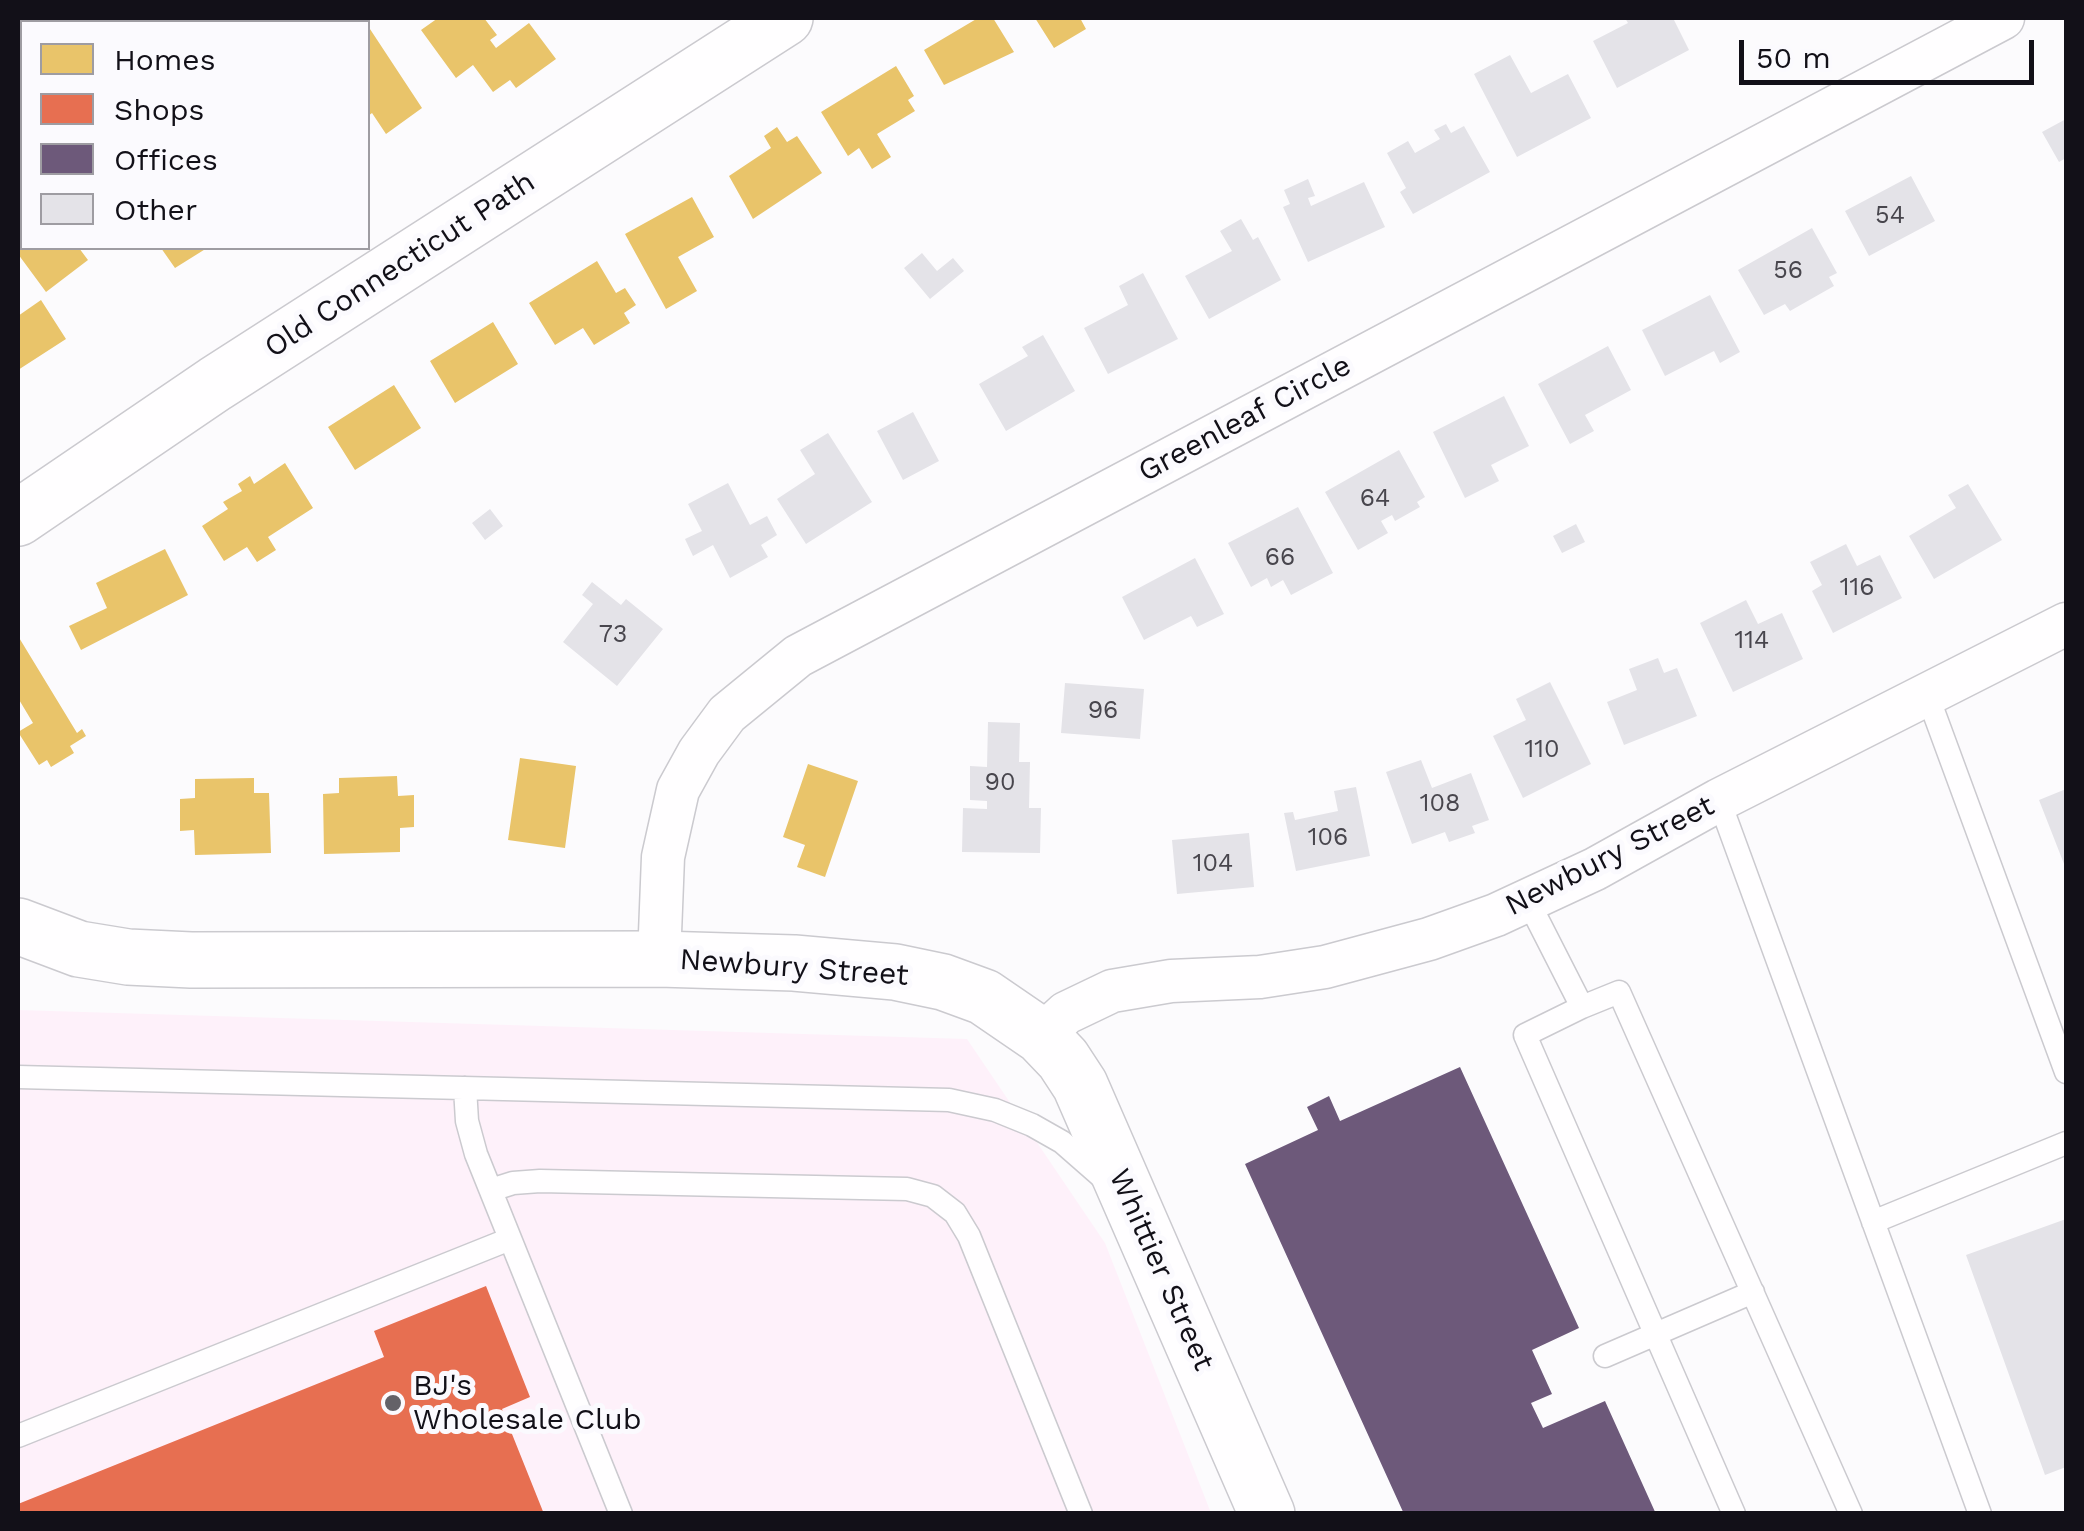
<!DOCTYPE html>
<html>
<head>
<meta charset="utf-8">
<style>
  body { margin:0 }
  #map { position:relative; width:2084px; height:1531px; overflow:hidden; background:#fcfbfd; font-family:"Work Sans",sans-serif }
  canvas { display:block }
  .frame { position:absolute; inset:0; border:20px solid #121018; pointer-events:none }
  .legend { position:absolute; left:20px; top:20px; width:350px; height:230px; box-sizing:border-box; background:#fbfafe; border:2px solid #9e9ca2; margin:0; padding:12px 18px; list-style:none; font-size:30px; color:#121018 }
  .legend li { display:flex; align-items:center; gap:20px; height:50px }
  .legend b { width:50px; border:2px solid #9e9ca2 }
  .scale { position:absolute; left:1739px; top:40px; width:295px; height:45px; box-sizing:border-box; border:5px solid #121018; border-top:0; padding-left:12px; font-size:30px; line-height:35px; white-space:nowrap; color:#121018; -webkit-text-stroke:8px #fbfafe; paint-order:stroke }
</style>
</head>
<body>
<div id="map">
<canvas width="2084" height="1531"></canvas>
<div class="frame"></div>
<ul class="legend">
<li><b style="height:28px;background:#e9c46a"></b>Homes</li>
<li><b style="height:28px;background:#e76f51"></b>Shops</li>
<li><b style="height:28px;background:#6d597a"></b>Offices</li>
<li><b style="height:28px;background:#e4e3e8"></b>Other</li>
</ul>
<div class="scale">50 m</div>
</div>
<script>
const g = document.querySelector('canvas').getContext('2d');
g.lineJoin = 'round';
function paint(path, color) {
  g.fillStyle = color;
  g.fill(path, 'evenodd');
}
function shape(rows) {
  const path = new Path2D();
  for (const r of rows) {
    path.moveTo(r[0], r[1]);
    for (let i = 2; i < r.length; i += 2) path.lineTo(r[i], r[i + 1]);
  }
  return path;
}
function stroke(path, color, width, dash) {
  g.strokeStyle = color;
  g.lineWidth = width;
  g.lineCap = dash ? 'butt' : 'round';
  g.setLineDash(dash || []);
  g.stroke(path);
}
function label(font, color, halo, rows, align = 'center') {
  g.font = font + ' "Work Sans",sans-serif';
  g.lineWidth = 10;
  g.setLineDash([]);
  g.textBaseline = 'middle';
  g.strokeStyle = halo;
  g.fillStyle = color;
  for (const [text, x, y, turn = 0] of rows) {
    g.save();
    g.translate(x, y);
    g.rotate((+turn || 0) * Math.PI / 180);
    g.textAlign = isNaN(turn) ? turn : align;
    if (halo) g.strokeText(text, 0, 0);
    g.fillText(text, 0, 0);
    g.restore();
  }
}
paint(shape([
  [18,1010,967,1039,1105,1243,1211,1513,18,1514]
]), '#fef1fa');
paint(shape([
  [438,18,484,18,497,35,490,40,496,48,529,23,556,59,516,88,510,80,493,92,473,65,456,78,421,30],
  [978,18,993,18,1014,52,944,85,924,50],
  [1035,18,1080,18,1086,29,1054,48],
  [368,26,422,108,386,134,372,113,368,116],
  [896,66,914,96,908,100,915,111,877,134,891,157,872,169,859,148,848,156,821,112],
  [777,127,787,142,797,136,822,173,753,219,729,176,771,148,764,136],
  [692,197,714,237,678,257,697,291,666,309,625,234],
  [22,220,22,248,79,248,88,260,46,292,18,254,18,223],
  [161,248,207,248,175,268],
  [597,261,616,293,625,288,636,305,624,313,630,323,594,345,583,328,555,345,529,303],
  [41,300,66,339,18,370,18,316],
  [493,322,518,364,455,403,430,361],
  [394,385,421,428,355,470,328,427],
  [285,463,313,508,268,537,276,550,257,562,247,547,224,561,202,526,228,509,223,502,242,491,238,484,250,476,254,484],
  [165,549,188,595,81,650,69,626,107,608,96,583],
  [18,636,77,733,82,729,86,736,70,746,74,753,51,767,47,760,39,765,18,732,33,723,18,698],
  [520,758,576,766,565,848,508,840],
  [808,764,858,781,825,877,797,867,805,845,783,837],
  [397,776,398,796,414,795,414,827,400,828,400,852,324,854,323,794,339,793,339,778],
  [254,778,254,793,269,793,271,853,195,855,194,830,180,831,180,799,195,798,195,779]
]), '#e9c46a');
paint(shape([
  [486,1286,530,1397,502,1409,544,1514,18,1514,18,1504,384,1357,374,1331]
]), '#e76f51');
paint(shape([
  [1460,1067,1579,1328,1532,1350,1552,1394,1531,1403,1543,1428,1605,1401,1656,1514,1404,1514,1245,1164,1318,1130,1307,1107,1329,1096,1340,1121]
]), '#6d597a');
paint(shape([
  [1625,18,1673,18,1689,50,1617,88,1593,41,1628,23],
  [1510,55,1531,93,1568,74,1591,118,1517,157,1474,74],
  [2066,119,2066,158,2059,162,2042,132],
  [1446,124,1451,133,1464,126,1490,172,1413,214,1400,192,1406,188,1387,153,1408,141,1415,153,1440,139,1434,130],
  [1911,176,1935,221,1869,256,1845,211],
  [1308,179,1315,196,1308,198,1311,206,1364,182,1385,227,1308,262,1283,207,1290,204,1284,190],
  [1241,219,1253,240,1258,237,1281,280,1209,319,1185,276,1232,251,1220,231],
  [1812,228,1837,273,1829,277,1834,286,1790,311,1785,304,1764,315,1738,270],
  [922,253,937,271,953,258,964,271,930,299,904,268],
  [1143,273,1178,339,1108,374,1084,328,1128,305,1119,286],
  [1710,295,1740,352,1720,363,1714,351,1665,376,1642,330],
  [1043,335,1075,391,1006,431,979,384,1028,356,1022,347],
  [1608,346,1631,390,1585,415,1594,431,1570,444,1538,384],
  [1504,396,1529,446,1491,465,1499,481,1465,498,1433,432],
  [913,412,939,461,903,480,877,431],
  [828,433,872,502,806,544,777,499,815,474,800,450],
  [1399,450,1425,497,1417,502,1420,507,1395,521,1392,515,1381,521,1388,533,1358,550,1325,492],
  [728,483,750,525,767,516,777,535,761,545,768,557,730,578,713,545,693,556,685,539,702,531,688,504],
  [1968,484,2002,540,1934,579,1909,536,1956,508,1948,495],
  [1298,507,1333,573,1291,595,1283,580,1271,587,1267,578,1251,587,1228,543],
  [490,509,503,526,485,540,472,523],
  [1576,524,1585,542,1562,553,1553,536],
  [1846,544,1857,566,1880,555,1902,598,1833,633,1812,591,1822,585,1810,562],
  [1195,558,1224,614,1197,627,1191,616,1144,640,1122,597],
  [592,582,621,605,626,599,663,629,617,686,563,642,593,604,582,595],
  [1746,600,1758,624,1782,613,1803,659,1733,692,1700,623],
  [1658,658,1664,673,1677,668,1697,716,1624,745,1607,702,1637,690,1629,669],
  [1550,682,1591,764,1523,798,1493,736,1526,720,1516,699],
  [1065,683,1144,689,1140,739,1061,733],
  [988,722,1020,723,1019,762,1030,762,1029,808,1041,808,1040,853,962,852,963,808,987,809,987,801,970,800,970,766,987,767],
  [1421,760,1432,788,1471,773,1489,820,1472,826,1475,833,1449,842,1445,832,1412,844,1386,772],
  [1356,787,1370,856,1296,871,1284,813,1293,812,1295,820,1338,811,1334,791],
  [2066,789,2066,869,2039,800],
  [1249,833,1254,887,1177,894,1172,840],
  [2066,1219,2066,1467,2045,1475,1966,1255]
]), '#e4e3e8');
const service = shape([
  [1927,694,2066,1072],
  [1719,800,1980,1514],
  [1528,901,1582,1007,1619,992,1851,1514],
  [1582,1007,1525,1035,1734,1514],
  [18,1077,949,1100,995,1110,1032,1125,1062,1142,1102,1177],
  [465,1088,467,1121,476,1154,621,1514],
  [491,1190,513,1183,540,1181,907,1189,933,1196,955,1213,969,1236,1081,1514],
  [1873,1222,2066,1143],
  [1605,1356,1753,1292],
  [18,1436,510,1239]
]);
const minor = shape([
  [659,959,663,857,678,790,699,752,727,714,798,656,2003,18],
  [1041,1036,1066,1013,1112,991,1171,981,1260,977,1325,967,1429,939,1496,915,1595,869,1719,800,2066,624]
]);
const tertiary = shape([
  [18,926,79,949,128,957,191,960,659,959,794,963,895,972,943,982,984,997,1041,1036,1063,1059,1080,1085,1267,1514]
]);
const secondary = shape([
  [18,518,215,384,785,18]
]);
stroke(service, '#cbcacf', 25);
stroke(minor, '#cbcacf', 45);
stroke(tertiary, '#cbcacf', 58);
stroke(secondary, '#cbcacf', 58);
stroke(service, '#fffeff', 22);
stroke(minor, '#fffeff', 42);
stroke(tertiary, '#fffeff', 55);
stroke(secondary, '#fffeff', 55);
for (const [x, y, r, color] of [
  [393,1403,10,"#646268"]
]) {
  const dot = new Path2D();
  dot.arc(x, y, r, 0, 2 * Math.PI);
  g.fillStyle = color;
  g.fill(dot);
  stroke(dot, '#fbfafe', 4);
}
label('25px', '#48464d', null, [
  ["54",1890,216],
  ["56",1788,271],
  ["64",1375,499],
  ["66",1280,558],
  ["116",1857,588],
  ["73",613,635],
  ["114",1752,641],
  ["96",1103,711],
  ["110",1542,750],
  ["90",1000,783],
  ["108",1440,804],
  ["106",1328,838],
  ["104",1213,864]
]);
label('30px', '#121018', '#fbfafe', [
  ["Old Connecticut Path",400,265,-33],
  ["Greenleaf Circle",1245,419,-28],
  ["Newbury Street",1610,856,-27],
  ["Newbury Street",794,968,4],
  ["Whittier Street",1161,1270,66]
]);
label('30px', '#121018', '#fbfafe', [
  ["BJ's",413,1386],
  ["Wholesale Club",413,1420]
], 'left');
</script>
</body>
</html>
